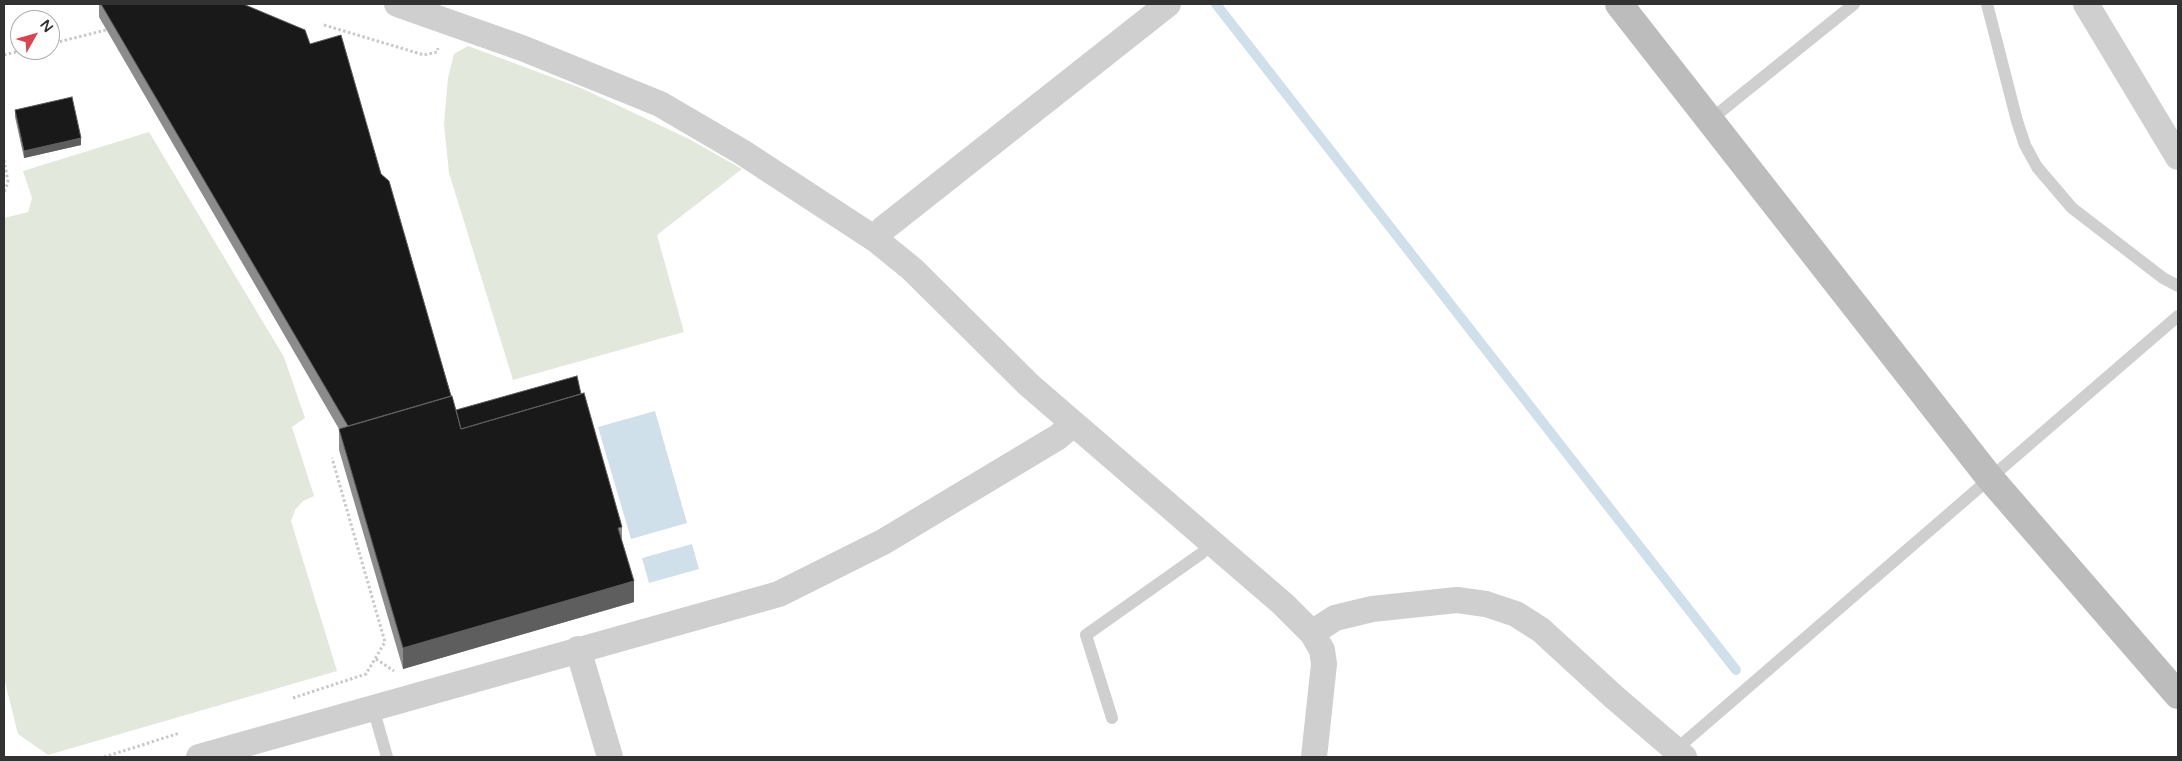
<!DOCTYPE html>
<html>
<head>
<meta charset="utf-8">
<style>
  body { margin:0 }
  #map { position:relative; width:2182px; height:761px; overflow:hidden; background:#fff; font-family:"Varela Round",sans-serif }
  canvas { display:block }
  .frame { position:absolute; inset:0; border:5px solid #323232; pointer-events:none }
  .north { position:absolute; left:10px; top:10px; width:50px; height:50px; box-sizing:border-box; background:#fff; border:1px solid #adadad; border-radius:50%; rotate:52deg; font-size:14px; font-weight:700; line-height:20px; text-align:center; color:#323232 }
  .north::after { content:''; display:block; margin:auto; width:18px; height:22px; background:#d74650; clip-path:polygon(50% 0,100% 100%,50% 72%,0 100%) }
</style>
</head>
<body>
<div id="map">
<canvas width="2182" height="761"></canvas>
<div class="frame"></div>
<div class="north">N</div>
</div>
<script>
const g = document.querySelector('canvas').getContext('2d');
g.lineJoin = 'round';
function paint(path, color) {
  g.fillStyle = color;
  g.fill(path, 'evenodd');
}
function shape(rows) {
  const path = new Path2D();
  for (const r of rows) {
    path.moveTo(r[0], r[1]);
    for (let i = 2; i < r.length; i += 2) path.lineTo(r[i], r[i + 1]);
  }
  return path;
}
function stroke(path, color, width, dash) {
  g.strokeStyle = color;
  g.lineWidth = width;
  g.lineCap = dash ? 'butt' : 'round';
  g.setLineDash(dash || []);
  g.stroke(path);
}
paint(shape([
  [468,46,581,88,689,139,742,169,657,235,684,332,513,380,449,173,444,124,448,78,454,54],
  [149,132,284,357,305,418,292,427,314,496,303,501,295,510,291,521,337,671,48,755,18,734,4,678,4,218,28,212,32,198,23,171]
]), '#e2e8dc');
paint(shape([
  [655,411,687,523,631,539,598,427],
  [692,544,699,569,649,583,642,558]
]), '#d0e0eb');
stroke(shape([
  [1216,4,1736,670]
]), '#d0e0eb', 10);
stroke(shape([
  [324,25,424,55,437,52,438,48],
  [50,44,106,30],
  [4,55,24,50],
  [4,160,8,182,4,193],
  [376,659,394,671],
  [293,698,366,674,385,642,332,458],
  [104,757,180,733]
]), '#c9c9c9', 3, [2.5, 2.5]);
stroke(shape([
  [1987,4,2017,121,2025,145,2037,167,2072,208,2163,278,2178,286],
  [1710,120,1854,4],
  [373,708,387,757],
  [1112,718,1086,635,1202,553,1210,541],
  [1673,752,2178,316]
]), '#cfcfcf', 12);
stroke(shape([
  [397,4,522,48,660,104,742,152,875,239,912,269,1029,385,1283,604,1312,633,1322,650,1324,664,1314,757],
  [2086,4,2178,157],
  [875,239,883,229,1168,4],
  [1312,633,1335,618,1372,609,1457,600,1486,604,1516,614,1541,630,1614,697,1684,757],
  [578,649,610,757],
  [199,757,779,594,883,542,1058,437,1073,424]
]), '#cfcfcf', 26);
stroke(shape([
  [1619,4,1989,477,2178,695]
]), '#bcbcbc', 28);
paint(shape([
  [99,4,101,4,381,174,456,410,581,394,622,527,622,543,634,602,403,669,339,450,339,429,99,17],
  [15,110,81,145,24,158,15,117]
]), '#8c8c8c');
paint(shape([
  [81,138,81,145,24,158,24,151],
  [634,581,634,602,403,669,403,648]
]), '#5e5e5e');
const building = shape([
  [101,4,243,4,305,30,310,44,341,35,381,174,389,181,451,396,348,426,101,4],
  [72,97,81,138,24,151,15,110,72,97],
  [577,376,581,394,461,429,456,410,577,376],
  [584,393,622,527,618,528,634,581,403,648,339,429,452,396,461,429,584,393]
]);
paint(building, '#191919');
stroke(building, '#5e5e5e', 1);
</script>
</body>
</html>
